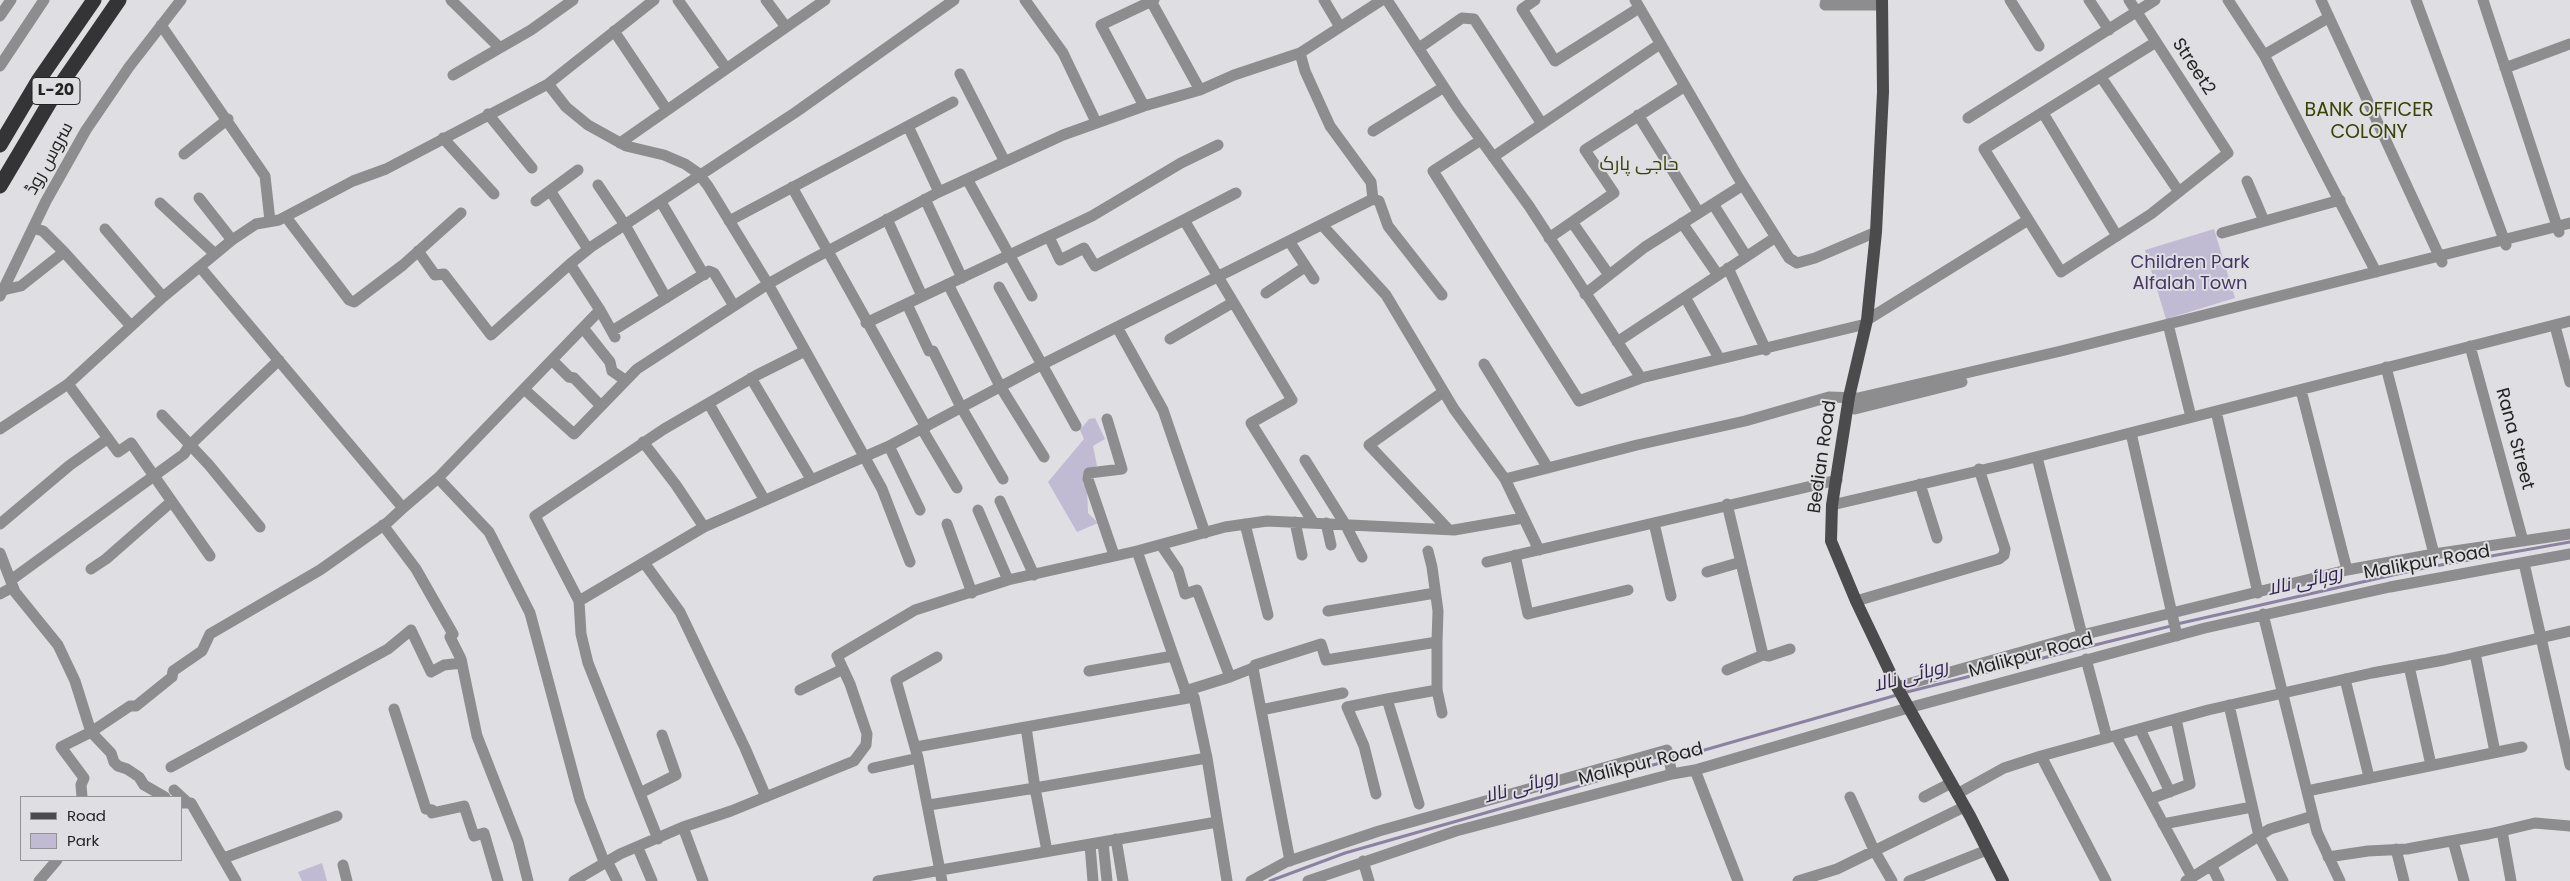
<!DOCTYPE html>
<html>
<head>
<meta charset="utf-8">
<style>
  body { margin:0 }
  #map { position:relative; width:2570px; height:881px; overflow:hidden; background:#dfdee2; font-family:Poppins,sans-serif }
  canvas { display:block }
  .legend { position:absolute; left:20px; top:796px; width:162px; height:65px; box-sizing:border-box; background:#dfdee2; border:1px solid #949396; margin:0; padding:6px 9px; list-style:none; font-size:15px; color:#232324 }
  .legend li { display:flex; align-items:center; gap:10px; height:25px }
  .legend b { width:25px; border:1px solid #949396 }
</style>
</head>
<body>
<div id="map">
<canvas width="2570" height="881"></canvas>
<ul class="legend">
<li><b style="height:6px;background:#4b4a4c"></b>Road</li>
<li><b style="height:14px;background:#c1bad3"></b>Park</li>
</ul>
</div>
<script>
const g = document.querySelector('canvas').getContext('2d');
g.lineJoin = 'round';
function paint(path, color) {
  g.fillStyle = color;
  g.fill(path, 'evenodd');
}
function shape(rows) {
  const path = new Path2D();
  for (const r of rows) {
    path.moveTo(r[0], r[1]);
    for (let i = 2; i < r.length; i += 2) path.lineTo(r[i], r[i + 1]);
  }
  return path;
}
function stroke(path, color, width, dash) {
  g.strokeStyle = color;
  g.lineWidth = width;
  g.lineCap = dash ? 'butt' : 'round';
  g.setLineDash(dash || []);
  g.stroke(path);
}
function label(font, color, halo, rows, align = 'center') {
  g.font = font + ' Poppins,Cairo,sans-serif';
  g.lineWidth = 4;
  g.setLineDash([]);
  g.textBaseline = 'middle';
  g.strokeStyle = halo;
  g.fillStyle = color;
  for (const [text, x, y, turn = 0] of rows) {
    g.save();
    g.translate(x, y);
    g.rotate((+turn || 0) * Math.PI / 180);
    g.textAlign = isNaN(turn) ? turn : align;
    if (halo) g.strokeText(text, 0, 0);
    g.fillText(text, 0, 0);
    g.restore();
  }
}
paint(shape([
  [2214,229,2235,298,2166,319,2145,250],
  [1095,418,1105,439,1093,446,1097,466,1087,470,1083,483,1087,488,1088,513,1098,523,1077,532,1048,482,1084,439,1080,430,1089,419],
  [322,863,327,881,302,881,298,872]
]), '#c1bad3');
stroke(shape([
  [2177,624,2424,568,2570,542],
  [1903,693,2171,626],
  [1673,759,1897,695],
  [1270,881,1345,853,1667,761]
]), '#8b82a2', 3);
stroke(shape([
  [451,0,500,48],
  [678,0,726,68],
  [766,0,786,27],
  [1025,0,1063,53,1096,122],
  [1324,0,1340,27],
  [1387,0,1457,107,1529,206,1641,378],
  [1535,0,1522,9,1555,61,1639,8],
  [1635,0,1738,177,1789,258,1797,263,1815,258,1876,232],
  [1826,0,1825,5,1882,5],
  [2010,0,2039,46],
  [2089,0,2109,30],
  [2129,0,2228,153,2151,214,2061,272,1984,149,2156,42],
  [2228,0,2264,55,2376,272],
  [2321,0,2442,262],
  [2416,0,2506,245],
  [2483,0,2559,232],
  [1151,1,1200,90],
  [0,16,11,0],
  [161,25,265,176,270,221],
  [614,31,667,110],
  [1419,48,1462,18,1474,19,1542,124],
  [1300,53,1305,71,1330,126,1371,182,1373,199],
  [2264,55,2328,18],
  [0,66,44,0],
  [2505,68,2570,44],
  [960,74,1004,160],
  [453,75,531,30,573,0],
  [2101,77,2179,192],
  [548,84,566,107,588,125,626,146,664,155,685,164,698,173,708,186,768,284,864,456,882,489,910,562],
  [1144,106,1101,25,1154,0],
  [2043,113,2117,236],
  [488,114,532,168],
  [1638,115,1699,213],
  [1968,118,2155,0],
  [908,126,939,192],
  [1373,131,1444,87],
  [443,138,494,194],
  [1481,140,1433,171,1579,401,1641,378,1866,324],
  [620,143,825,0],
  [184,154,228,119],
  [1493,157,1660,44],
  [967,179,1032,296],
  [2247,181,2264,221],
  [598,185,625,225,666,298],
  [792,187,926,427],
  [551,192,588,249],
  [199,198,232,240],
  [925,199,962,278],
  [1373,199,1379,201,1388,226,1442,295],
  [536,201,578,170],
  [661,202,704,275],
  [160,203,215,254],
  [1713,204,1746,256],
  [286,217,349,300,354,302,403,265,461,213],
  [887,219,922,296],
  [1184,220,1292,400,1251,423,1313,522],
  [729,221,953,102],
  [1572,222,1609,275],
  [1682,223,1718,275],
  [1322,225,1386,295,1454,409,1505,479,1539,550],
  [33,228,43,231,64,252,131,326],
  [105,229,163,297],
  [2222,233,2340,200],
  [1049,237,1060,260,1084,248,1095,266,1236,193],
  [1549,238,1614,193,1585,150,1685,86],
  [1289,241,1314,279],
  [418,251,435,275,444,274,491,335,570,264],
  [1728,268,1766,350],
  [948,284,1000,386,1044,457],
  [999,287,1076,426],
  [3,290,21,286,64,252],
  [1266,293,1305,267],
  [1585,294,1645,247,1743,185],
  [0,296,46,201,86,130,129,67,181,0],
  [1685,297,1719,358],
  [907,304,929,351,933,351,961,407,1003,479],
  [600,310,615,337],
  [1867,320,2028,220],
  [866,323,1092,216,1181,163,1218,145],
  [2168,324,2191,417],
  [2555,326,2570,382],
  [1117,327,1163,410,1205,533],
  [583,328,610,362,612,371,625,380],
  [612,331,709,271,714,273,734,306],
  [1170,339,1232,303],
  [1617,342,1776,237],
  [2470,346,2523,541],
  [552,360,569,377,574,378,601,406],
  [1484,364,1548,468],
  [2386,367,2434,554],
  [751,378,811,479],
  [68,384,118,452,131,443,210,556],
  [524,389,574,434,637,369,768,284,807,262,939,192,1063,135,1144,106,1200,90,1234,75,1300,53,1382,0],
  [2301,390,2347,570],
  [1443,392,1369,445,1449,530],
  [709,404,764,499],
  [1848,407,1855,409,1962,382],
  [2216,411,2258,593],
  [162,415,209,465,260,527],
  [1107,419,1122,469,1089,473,1088,479,1114,555],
  [0,429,68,384,163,297,232,240,256,224,279,220,353,181,386,169,548,84,654,0],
  [922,429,957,488],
  [2131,433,2177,636],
  [643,442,676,485,704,527],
  [889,446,920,510],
  [2037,457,2082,635],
  [1305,460,1345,524,1362,557],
  [438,478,600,310,570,264,591,247,796,112,954,0],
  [1505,479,1637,445,1745,421,1829,397,1858,398,2061,351,2570,223],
  [1920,484,1937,538],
  [1000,501,1034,575],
  [1832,505,2008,464,2570,321],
  [403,508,438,478,489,532,530,613,580,800,605,864],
  [978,510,1008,580],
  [1295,522,1302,555],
  [1326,523,1331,545],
  [1654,523,1671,596],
  [0,524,70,465,107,439],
  [947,524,972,593],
  [1245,524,1268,615],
  [383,525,416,569,453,634,450,637,461,659,477,736,518,841,528,881],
  [1161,545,1178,570,1185,594,1197,590,1230,677,1185,691],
  [0,553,15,592,58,645,75,681,91,732,111,753,114,762,118,766,127,769,139,777,144,785,165,797],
  [1515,555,1528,614,1628,590],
  [1487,562,1837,480],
  [2524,563,2570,765],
  [645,564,680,612,745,748,766,797],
  [91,569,106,559,171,502],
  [1707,572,1741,562],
  [11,580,184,454,189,446,279,360],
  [0,594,13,587],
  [579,601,704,527,889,446,1041,365,1373,199],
  [1856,601,1999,559,2004,555,2005,549,1979,469],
  [1328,611,1435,593],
  [2263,614,2317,832,2340,881],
  [1437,642,1437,690,1442,713],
  [2475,653,2495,752],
  [1763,655,1769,656,1790,649],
  [937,657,896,680,918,758,942,881],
  [2086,659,2107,738],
  [2409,666,2431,765],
  [1253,668,1290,861],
  [1727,670,1763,655,1727,504],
  [1089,671,1173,656],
  [1230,677,1253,668,1255,665,1321,644,1326,660,1437,642,1438,611,1432,567,1428,551],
  [2345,679,2369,777],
  [1897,687,2082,635,2347,570,2434,554,2570,534],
  [800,690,843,669],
  [2229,705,2259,836,2283,881],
  [394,709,426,809,432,810,432,813,464,806,474,836,484,833,498,881],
  [1261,710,1343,693],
  [1026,727,1188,698],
  [2140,729,2170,792],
  [2116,736,2192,877],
  [916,747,1026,727,1035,788,1207,758,1194,697,1188,698,1137,551],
  [2041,756,2106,881],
  [1207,758,1227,881],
  [171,767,388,649,411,630,431,672,444,665,462,663],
  [873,768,918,758],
  [1695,770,1738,881],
  [174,790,188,803],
  [2307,791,2522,747],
  [640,793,676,775,662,735],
  [1376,794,1364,746,1347,707,1387,699],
  [1957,794,2004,768,2041,756,2208,710,2372,673,2444,660,2570,631],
  [82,797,81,785,84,778,61,747,91,732,130,706,136,706,172,677,173,671,202,651,210,634,320,570,388,522,403,508,200,267],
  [1850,797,1874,850,1892,881],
  [1924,797,1951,783],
  [2150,799,2190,784,2176,719],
  [181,803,191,803,236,881],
  [1419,804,1387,699,1437,690],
  [929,805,1035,788,1047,851],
  [2163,824,2252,807],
  [683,827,703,881],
  [2502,831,2511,881],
  [658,839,588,663,581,634,579,601,535,516,664,429,757,375,805,351],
  [1116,839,1123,881],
  [2453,841,2464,881],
  [1103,842,1107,881],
  [1090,845,1093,881],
  [638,848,652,881],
  [2396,849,2404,881],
  [2328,857,2368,851,2407,849,2489,834,2535,823,2570,826],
  [224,858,337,816],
  [1363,861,1369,881],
  [608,863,617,881],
  [343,865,347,881],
  [2211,865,2219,881],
  [39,881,57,860],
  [574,881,620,854,683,827,731,811,854,761,866,745,867,734,850,684,837,656,915,610,1008,580,1137,551,1225,527,1267,521,1454,530,1523,518],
  [878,881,1217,822],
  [1251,881,1286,862,1379,831,1667,750,1672,774],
  [1308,881,1456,831,1672,774,1695,770,1908,708,2205,628,2390,587,2570,554],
  [1798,881,1837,869,1964,807],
  [1909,881,1987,850],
  [2186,881,2270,829,2313,816]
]), '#8d8c8e', 11);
stroke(shape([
  [1882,0,1883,92,1876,232,1867,320,1849,397,1832,505,1831,541,1856,601,1897,687,1970,816,2003,881]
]), '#4b4a4c', 12);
stroke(shape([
  [0,145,38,81,94,0],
  [0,186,57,90,119,0]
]), '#343336', 15);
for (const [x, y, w] of [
  [56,91,48]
]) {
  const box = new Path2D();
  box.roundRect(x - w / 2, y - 13.5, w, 27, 4);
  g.fillStyle = '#dfdee2';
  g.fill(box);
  stroke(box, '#232324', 1);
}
label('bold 16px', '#232324', null, [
  ["L-20",56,91]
]);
label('18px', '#232324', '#dfdee2', [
  ["Street2",2193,67,57],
  ["سروس روڈ",50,159,-61],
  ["Rana Street",2514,439,75],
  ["Bedian Road",1823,457,-82],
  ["Malikpur Road",2427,563,-10],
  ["Malikpur Road",2031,656,-15],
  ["Malikpur Road",1641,765,-14]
]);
label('18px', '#463665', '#dfdee2', [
  ["Children Park",2190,263],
  ["Alfalah Town",2190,284]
]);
label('19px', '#394104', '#dfdee2', [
  ["BANK OFFICER",2369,111],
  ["COLONY",2369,133],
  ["حاجی پارک",1639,165]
]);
label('italic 19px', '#32224f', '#dfdee2', [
  ["روہائی نالا",2305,582,-13],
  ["روہائی نالا",1911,677,-15],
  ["روہائی نالا",1521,788,-16]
]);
</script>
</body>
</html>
